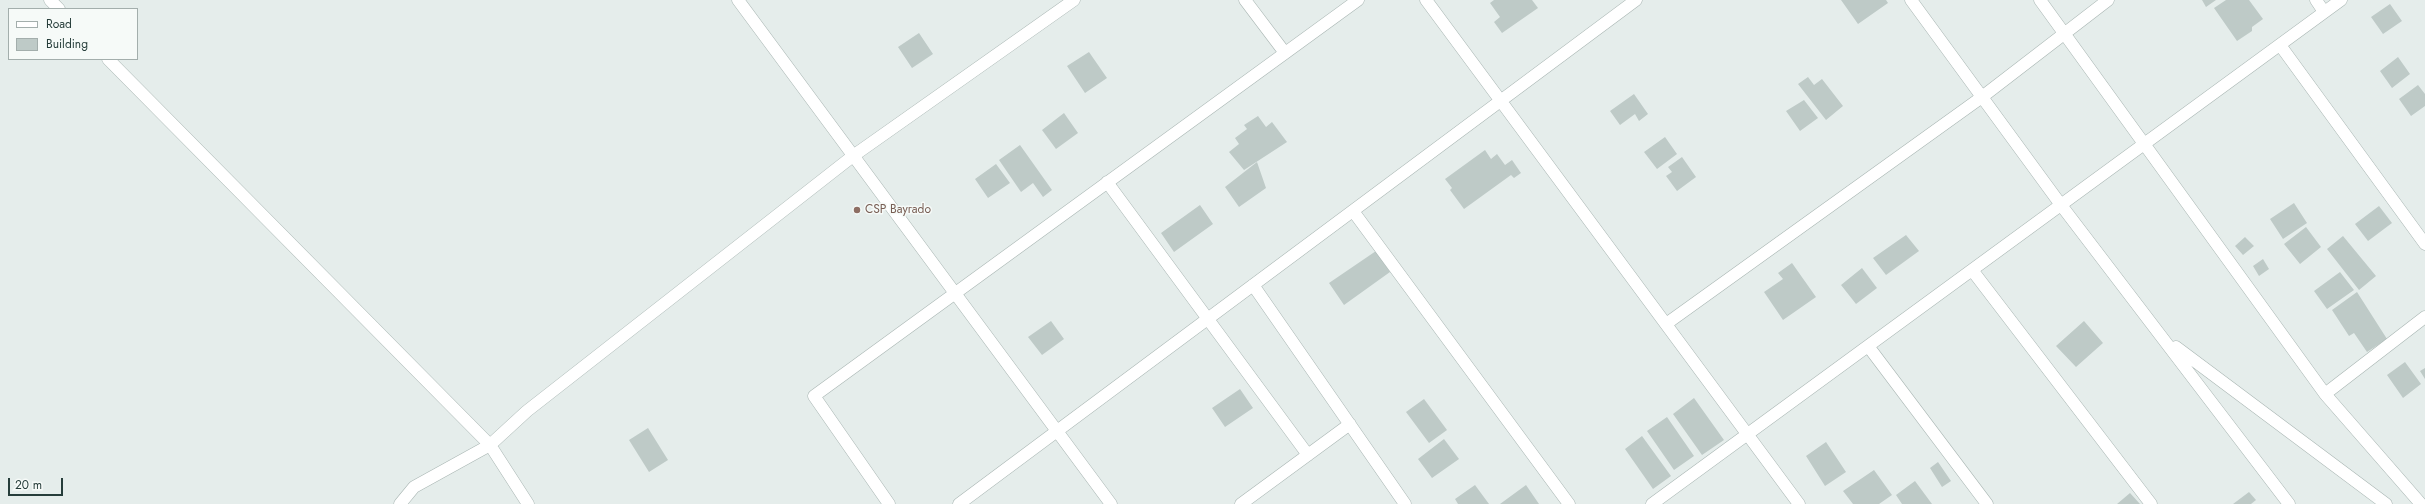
<!DOCTYPE html>
<html>
<head>
<meta charset="utf-8">
<style>
  body { margin:0 }
  #map { position:relative; width:2425px; height:504px; overflow:hidden; background:#e5edeb; font-family:Jost,sans-serif }
  canvas { display:block }
  .legend { position:absolute; left:8px; top:8px; width:130px; height:52px; box-sizing:border-box; background:#f6faf8; border:1px solid #a3aeac; margin:0; padding:5px 7px; list-style:none; font-size:12px; color:#263d3a }
  .legend li { display:flex; align-items:center; gap:8px; height:20px }
  .legend b { width:20px; border:1px solid #a3aeac }
  .scale { position:absolute; left:8px; top:478px; width:55px; height:18px; box-sizing:border-box; border:2px solid #263d3a; border-top:0; padding-left:5px; font-size:12px; line-height:14px; white-space:nowrap; color:#263d3a; -webkit-text-stroke:3px #f6faf8; paint-order:stroke }
</style>
</head>
<body>
<div id="map">
<canvas width="2425" height="504"></canvas>
<ul class="legend">
<li><b style="height:5px;background:#fff"></b>Road</li>
<li><b style="height:11px;background:#becac7"></b>Building</li>
</ul>
<div class="scale">20 m</div>
</div>
<script>
const g = document.querySelector('canvas').getContext('2d');
g.lineJoin = 'round';
function paint(path, color) {
  g.fillStyle = color;
  g.fill(path, 'evenodd');
}
function shape(rows) {
  const path = new Path2D();
  for (const r of rows) {
    path.moveTo(r[0], r[1]);
    for (let i = 2; i < r.length; i += 2) path.lineTo(r[i], r[i + 1]);
  }
  return path;
}
function stroke(path, color, width, dash) {
  g.strokeStyle = color;
  g.lineWidth = width;
  g.lineCap = dash ? 'butt' : 'round';
  g.setLineDash(dash || []);
  g.stroke(path);
}
function label(font, color, halo, rows, align = 'center') {
  g.font = font + ' Jost,sans-serif';
  g.lineWidth = 3;
  g.setLineDash([]);
  g.textBaseline = 'middle';
  g.strokeStyle = halo;
  g.fillStyle = color;
  for (const [text, x, y, turn = 0] of rows) {
    g.save();
    g.translate(x, y);
    g.rotate((+turn || 0) * Math.PI / 180);
    g.textAlign = isNaN(turn) ? turn : align;
    if (halo) g.strokeText(text, 0, 0);
    g.fillText(text, 0, 0);
    g.restore();
  }
}
paint(shape([
  [1494,0,1532,0,1538,8,1502,33,1494,22,1500,17,1490,3],
  [1841,0,1886,0,1888,3,1858,24],
  [2202,0,2216,0,2206,7],
  [2226,0,2249,0,2263,19,2252,27,2252,31,2237,41,2214,8],
  [2390,4,2402,21,2383,34,2371,17],
  [919,33,933,54,912,68,898,47],
  [1089,52,1107,78,1085,93,1067,66],
  [2398,57,2410,74,2392,88,2380,71],
  [1808,77,1814,85,1822,79,1843,106,1826,120,1798,84],
  [2418,85,2425,94,2425,106,2411,116,2399,99],
  [1634,94,1648,114,1639,121,1635,114,1620,125,1610,111],
  [1804,100,1818,118,1800,131,1786,111],
  [1064,113,1078,133,1056,149,1042,130],
  [1258,116,1266,127,1272,122,1287,142,1244,170,1229,152,1239,144,1235,138,1247,129,1244,125],
  [1665,137,1677,154,1657,169,1644,152],
  [1020,145,1052,190,1043,197,1033,183,1021,192,999,160],
  [1485,150,1491,159,1497,154,1505,165,1512,160,1521,173,1514,178,1511,175,1464,209,1450,190,1452,188,1445,179],
  [1682,157,1696,177,1677,191,1666,176,1672,172,1668,167],
  [1257,162,1266,188,1239,207,1225,187],
  [996,164,1010,183,988,198,975,179],
  [2294,203,2307,223,2283,239,2270,219],
  [1200,205,1213,224,1174,252,1161,233],
  [2379,206,2392,223,2368,241,2355,224],
  [2306,227,2321,247,2300,264,2284,244],
  [1906,235,1919,251,1886,275,1873,258],
  [2343,236,2376,276,2359,290,2327,249],
  [2245,237,2254,246,2243,255,2235,246],
  [1376,251,1390,272,1344,305,1329,283],
  [2263,259,2269,269,2259,276,2253,266],
  [1792,263,1816,297,1783,320,1764,292,1783,279,1778,273],
  [1862,268,1877,288,1856,304,1841,285],
  [2340,272,2354,290,2327,309,2314,291],
  [2357,292,2387,339,2367,352,2354,333,2349,336,2332,310],
  [1051,321,1064,339,1042,355,1028,337],
  [2084,321,2103,343,2076,367,2056,346],
  [2405,362,2421,384,2403,398,2387,375],
  [2425,368,2425,379,2420,371],
  [1240,389,1253,408,1225,427,1212,408],
  [1694,398,1724,440,1702,455,1673,414],
  [1424,399,1447,430,1429,443,1406,412],
  [1667,417,1694,456,1674,470,1647,431],
  [648,428,668,460,649,472,629,440],
  [1642,436,1671,476,1653,489,1625,449],
  [1444,439,1459,459,1432,478,1418,459],
  [1826,442,1846,472,1825,486,1806,456],
  [1938,462,1951,481,1942,487,1930,468],
  [1874,470,1892,495,1879,504,1853,504,1843,491],
  [1915,481,1932,504,1902,504,1896,495],
  [1475,485,1489,504,1458,504,1455,499],
  [1526,485,1539,504,1500,504],
  [2249,492,2256,500,2251,504,2233,504],
  [2130,493,2140,504,2117,504]
]), '#becac7');
const minor = shape([
  [50,0,59,9],
  [738,0,1111,504],
  [1245,0,1285,53],
  [1426,0,1799,504],
  [1911,0,2061,205,2289,504],
  [2040,0,2325,394,2421,504],
  [2316,0,2324,12],
  [2280,45,2425,244],
  [108,59,490,445,528,504],
  [1107,182,1308,455],
  [1353,211,1569,504],
  [1972,270,2151,504],
  [1253,285,1405,504],
  [1666,324,1982,97,2108,0],
  [1868,346,1987,504],
  [2176,347,2386,504],
  [2325,394,2425,317],
  [400,504,414,487,490,445,527,411,853,156,1074,0],
  [889,504,814,396,1358,0],
  [959,504,1636,0],
  [1241,504,1350,424],
  [1652,504,2341,0]
]);
stroke(minor, '#a8b5b2', 13);
stroke(minor, '#fff', 12);
for (const [x, y, r, color] of [
  [857,210,4,"#8d6e63"]
]) {
  const dot = new Path2D();
  dot.arc(x, y, r, 0, 2 * Math.PI);
  g.fillStyle = color;
  g.fill(dot);
  stroke(dot, '#f6faf8', 1.5);
}
label('12px', '#785e54', '#f6faf8', [
  ["CSP Bayrado",865,210]
], 'left');
</script>
</body>
</html>
